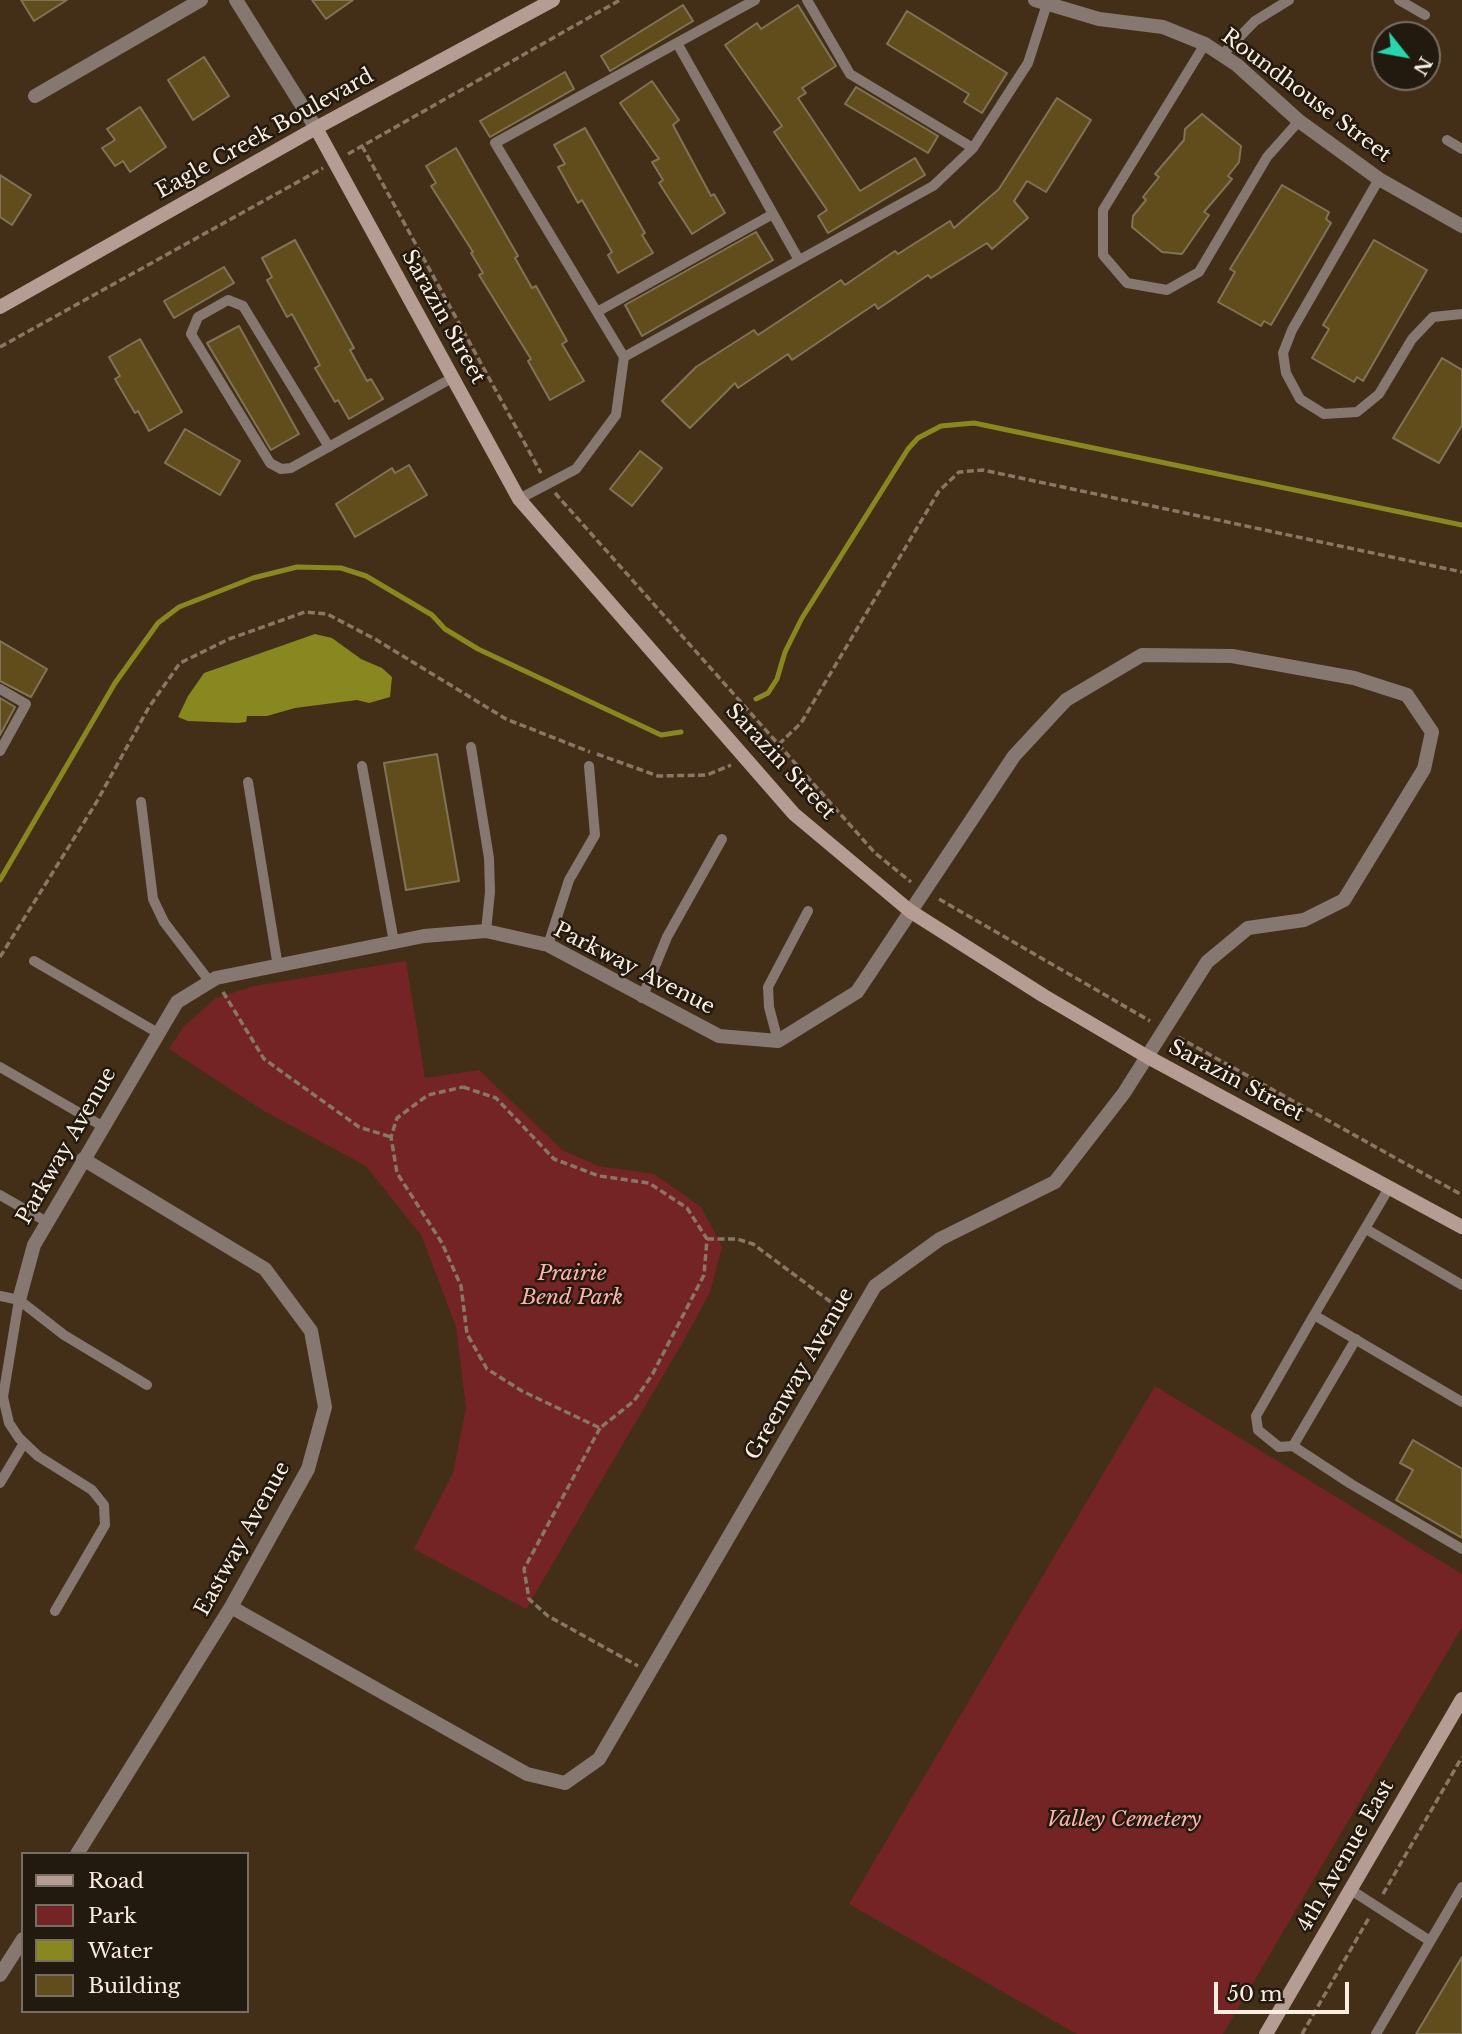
<!DOCTYPE html>
<html>
<head>
<meta charset="utf-8">
<style>
  body { margin:0 }
  #map { position:relative; width:1462px; height:2034px; overflow:hidden; background:#432e18; font-family:"Libre Baskerville",serif }
  canvas { display:block }
  .legend { position:absolute; left:21px; top:1852px; width:228px; height:161px; box-sizing:border-box; background:#22190f; border:2px solid #796e63; margin:0; padding:9px 12px; list-style:none; font-size:21px; color:#fbede0 }
  .legend li { display:flex; align-items:center; gap:14px; height:35px }
  .legend b { width:35px; border:2px solid #796e63 }
  .north { position:absolute; left:1371px; top:21px; width:70px; height:70px; box-sizing:border-box; background:#22190f; border:2px solid #796e63; border-radius:50%; rotate:121deg; font-size:19px; font-weight:700; line-height:28px; text-align:center; color:#fbede0 }
  .north::after { content:''; display:block; margin:auto; width:24px; height:32px; background:#28d5ad; clip-path:polygon(50% 0,100% 100%,50% 72%,0 100%) }
  .scale { position:absolute; left:1214px; top:1982px; width:135px; height:32px; box-sizing:border-box; border:4px solid #fbede0; border-top:0; padding-left:9px; font-size:21px; line-height:24px; white-space:nowrap; color:#fbede0; -webkit-text-stroke:5px #22190f; paint-order:stroke }
</style>
</head>
<body>
<div id="map">
<canvas width="1462" height="2034"></canvas>
<ul class="legend">
<li><b style="height:9px;background:#b59d93"></b>Road</li>
<li><b style="height:19px;background:#752425"></b>Park</li>
<li><b style="height:19px;background:#888720"></b>Water</li>
<li><b style="height:19px;background:#614d1c"></b>Building</li>
</ul>
<div class="north">N</div>
<div class="scale">50 m</div>
</div>
<script>
const g = document.querySelector('canvas').getContext('2d');
g.lineJoin = 'round';
function paint(path, color) {
  g.fillStyle = color;
  g.fill(path, 'evenodd');
}
function shape(rows) {
  const path = new Path2D();
  for (const r of rows) {
    path.moveTo(r[0], r[1]);
    for (let i = 2; i < r.length; i += 2) path.lineTo(r[i], r[i + 1]);
  }
  return path;
}
function stroke(path, color, width, dash) {
  g.strokeStyle = color;
  g.lineWidth = width;
  g.lineCap = dash ? 'butt' : 'round';
  g.setLineDash(dash || []);
  g.stroke(path);
}
function label(font, color, halo, rows, align = 'center') {
  g.font = font + ' "Libre Baskerville",serif';
  g.lineWidth = 5;
  g.setLineDash([]);
  g.textBaseline = 'middle';
  g.strokeStyle = halo;
  g.fillStyle = color;
  for (const [text, x, y, turn = 0] of rows) {
    g.save();
    g.translate(x, y);
    g.rotate((+turn || 0) * Math.PI / 180);
    g.textAlign = isNaN(turn) ? turn : align;
    if (halo) g.strokeText(text, 0, 0);
    g.fillText(text, 0, 0);
    g.restore();
  }
}
paint(shape([
  [406,961,425,1078,479,1070,562,1150,598,1166,654,1174,701,1207,722,1247,710,1292,684,1340,526,1609,414,1549,453,1473,466,1408,456,1326,421,1235,366,1166,264,1111,169,1049,184,1026,216,998,254,986],
  [1155,1386,1462,1574,1462,1627,1223,2034,1077,2034,849,1904]
]), '#752425');
paint(shape([
  [315,634,332,638,361,659,382,668,392,677,390,697,369,703,357,700,295,708,267,716,247,716,246,722,238,723,188,721,178,717,188,696,204,673]
]), '#888720');
stroke(shape([
  [756,699,768,693,777,679,785,652,802,618,908,449,918,438,941,426,974,423,1462,525],
  [0,880,115,683,158,623,179,607,253,578,297,567,341,568,366,576,432,615,445,629,478,649,661,735,681,732]
]), '#888720', 5);
const building = shape([
  [21,0,67,0,34,21,21,0],
  [312,0,353,0,326,19,312,0],
  [683,5,693,21,610,71,601,56,683,5],
  [798,5,836,66,802,88,806,93,798,98,860,191,915,158,925,175,828,233,818,216,827,210,774,132,782,126,725,45,757,23,761,29,798,5],
  [907,11,1007,73,982,113,964,102,969,94,887,44,907,11],
  [204,57,229,96,193,120,168,80,204,57],
  [565,72,574,89,490,137,480,121,565,72],
  [652,81,679,120,673,125,711,196,714,194,725,213,692,234,659,183,663,180,652,162,659,159,620,103,652,81],
  [856,87,938,136,928,153,845,104,856,87],
  [1057,98,1091,120,1046,192,1027,181,1014,201,1028,218,992,249,987,243,931,278,928,275,878,309,875,304,792,360,788,354,738,388,735,383,690,428,662,401,696,367,754,330,758,335,841,280,845,285,895,251,898,254,950,221,954,228,999,189,1057,98],
  [140,107,166,147,130,172,123,161,115,166,102,148,115,140,107,129,140,107],
  [1202,114,1241,146,1239,162,1228,176,1232,179,1204,212,1209,215,1182,254,1162,252,1132,227,1133,216,1146,200,1143,197,1159,177,1155,174,1184,140,1185,129,1202,114],
  [585,128,645,233,642,235,653,253,618,273,608,255,612,252,582,200,578,203,558,167,565,164,554,145,585,128],
  [456,148,518,256,515,258,532,288,536,286,567,341,562,344,584,381,550,400,528,361,531,359,479,275,483,273,471,253,473,252,431,186,436,183,426,166,456,148],
  [0,175,31,195,12,225,0,217,0,175],
  [1282,185,1329,212,1326,219,1331,223,1271,325,1264,321,1261,326,1218,302,1235,272,1230,269,1282,185],
  [756,232,773,260,642,336,625,305,756,232],
  [295,240,354,348,350,350,367,381,371,379,383,399,349,419,338,400,335,402,315,368,320,365,292,314,287,317,267,280,272,277,262,258,295,240],
  [1374,240,1427,270,1363,381,1357,377,1354,382,1312,358,1329,329,1323,325,1374,240],
  [224,267,234,283,174,318,164,301,224,267],
  [239,326,299,434,271,450,207,343,239,326],
  [140,339,182,412,149,431,138,411,135,413,115,379,120,376,109,357,140,339],
  [1442,358,1462,370,1462,425,1439,463,1393,438,1442,358],
  [185,429,240,461,220,495,165,463,185,429],
  [640,451,662,468,632,506,610,489,640,451],
  [409,465,427,495,355,537,336,504,392,468,395,473,409,465],
  [0,641,47,669,31,697,0,681,0,641],
  [0,698,15,707,0,735,0,698],
  [437,754,459,881,406,890,384,763,437,754],
  [1413,1440,1462,1469,1462,1538,1396,1500,1413,1470,1400,1463,1413,1440],
  [1462,1957,1462,2034,1416,2034,1462,1957]
]);
paint(building, '#614d1c');
stroke(building, '#807356', 2);
stroke(shape([
  [362,146,541,473],
  [348,154,620,0],
  [0,347,323,168],
  [555,493,875,853,911,882],
  [760,753,777,746,801,723,939,491,959,472,983,470,1462,572],
  [597,754,658,776,707,775,731,765],
  [939,899,1150,1021],
  [0,957,96,803,149,707,180,663,229,639,305,612,327,614,375,639,506,719,590,752],
  [223,992,264,1059,359,1127,391,1137],
  [1178,1037,1462,1195],
  [463,1087,496,1098,554,1159,599,1176,649,1183,687,1208,707,1239,704,1275,652,1375,634,1401,600,1428,522,1391,487,1369,467,1334,461,1286,442,1243,397,1173,391,1137,397,1118,428,1095,463,1087],
  [707,1239,737,1239,753,1244,843,1311],
  [600,1428,524,1569,529,1599,548,1616,638,1666],
  [1383,1894,1462,1757],
  [1302,2034,1370,1916]
]), '#897664', 3.5, [7, 3.5]);
stroke(shape([
  [807,0,850,74,973,148],
  [1399,0,1425,15],
  [677,43,799,260],
  [1205,44,1103,210,1103,255,1127,283,1167,290,1199,272,1267,157,1299,121],
  [1222,55,1255,21,1289,0],
  [1447,140,1462,149],
  [1379,179,1292,330,1283,353,1286,373,1300,399,1324,414,1357,412,1379,394,1412,339,1433,317,1462,314],
  [597,312,773,214],
  [624,357,495,143,755,0],
  [329,447,243,306,228,300,198,317,191,334,270,463,281,469,291,468,452,378],
  [519,499,576,469,616,415,624,357,933,186,973,148,1028,63,1047,4],
  [0,689,26,704,0,751],
  [471,747,489,858,490,892,486,931],
  [362,766,394,942],
  [248,782,278,967],
  [141,802,153,899,164,922,210,982],
  [548,945,569,880,595,835,589,766],
  [34,961,158,1033],
  [642,998,667,937,722,839],
  [778,1041,769,1007,768,987,808,911],
  [0,1067,102,1126],
  [1389,1188,1314,1315,1462,1402],
  [0,1195,47,1222],
  [1366,1229,1462,1285],
  [0,1296,19,1300,64,1335,147,1385],
  [19,1300,3,1397,9,1423,19,1438,38,1456,92,1490,104,1505,105,1525,55,1611],
  [1356,1339,1293,1446,1351,1484,1462,1549],
  [1293,1446,1279,1447,1258,1430,1256,1416,1314,1315],
  [0,1483,24,1443],
  [1351,1890,1430,1941],
  [1376,2034,1462,1887]
]), '#867771', 10);
stroke(shape([
  [236,0,316,128],
  [1035,0,1099,19,1163,27,1205,44,1237,65,1299,121,1379,179,1462,226],
  [35,96,201,0],
  [19,1300,34,1245,177,1002,216,978,424,936,486,931,548,945,719,1036,778,1041,857,992,1014,756,1066,700,1142,655,1232,656,1354,678,1407,695,1432,732,1424,769,1344,900,1304,920,1248,928,1207,962,1124,1093,1055,1182,940,1239,875,1286,599,1759,565,1783,527,1774,231,1607],
  [77,1854,231,1607,308,1469,325,1407,311,1331,265,1269,83,1159],
  [0,1975,23,1939]
]), '#867771', 14);
stroke(shape([
  [316,128,519,499,794,814,910,911,1044,996,1146,1056,1462,1227],
  [0,307,316,128,553,0],
  [1266,2034,1462,1699]
]), '#b59d93', 14);
label('21px', '#fbede0', '#22190f', [
  ["Roundhouse Street",1306,96,37],
  ["Eagle Creek Boulevard",265,134,-29],
  ["Sarazin Street",443,317,61],
  ["Sarazin Street",780,762,47],
  ["Parkway Avenue",634,969,27],
  ["Sarazin Street",1236,1081,28],
  ["Parkway Avenue",67,1146,-60],
  ["Greenway Avenue",800,1374,-60],
  ["Eastway Avenue",243,1539,-61],
  ["4th Avenue East",1346,1856,-60]
]);
label('italic 21px', '#feb2ad', '#22190f', [
  ["Prairie",572,1274],
  ["Bend Park",572,1298],
  ["Valley Cemetery",1124,1820]
]);
</script>
</body>
</html>
